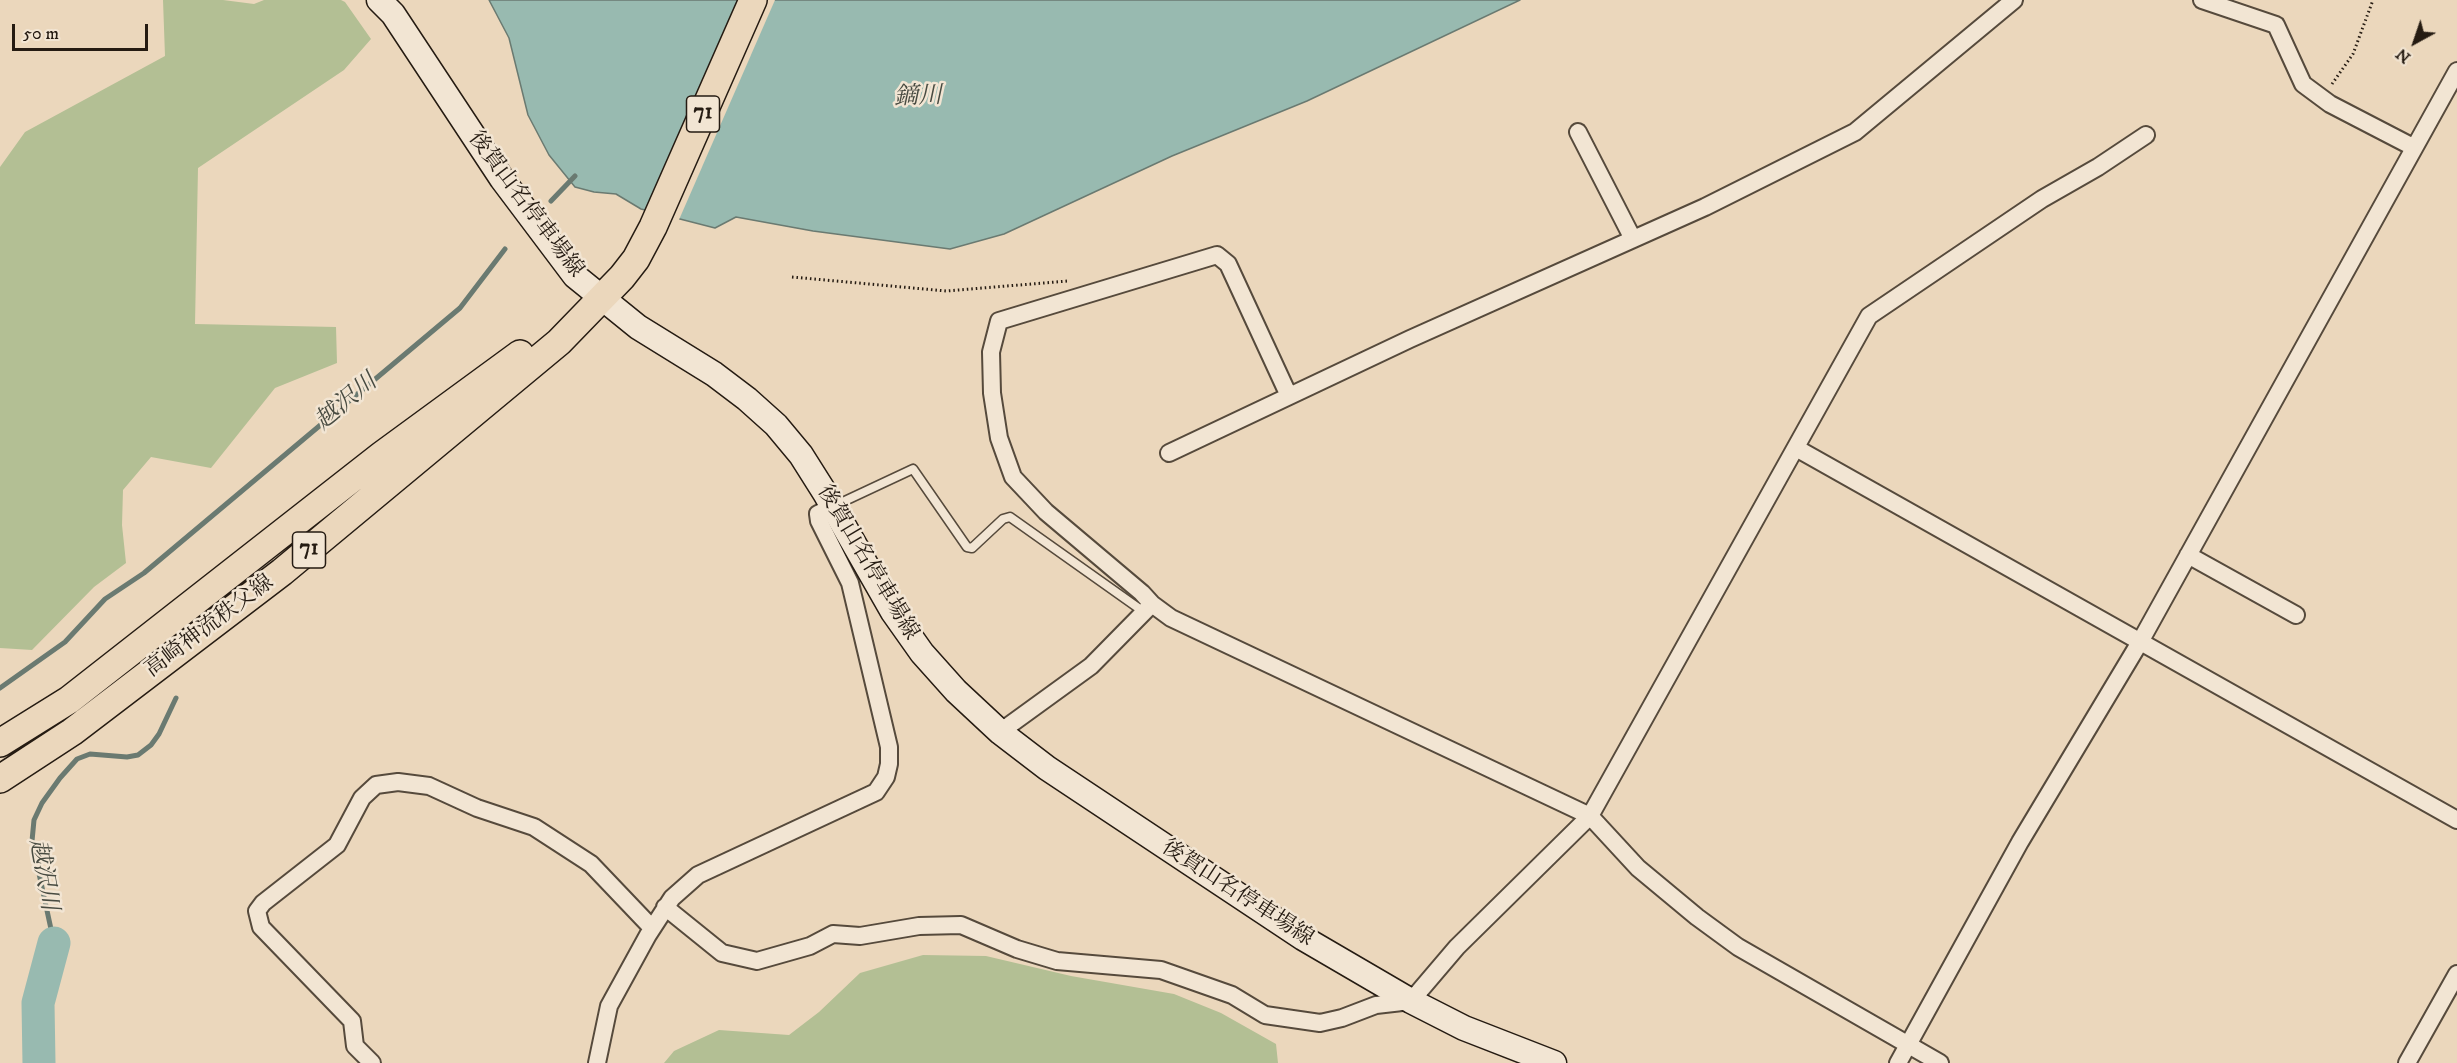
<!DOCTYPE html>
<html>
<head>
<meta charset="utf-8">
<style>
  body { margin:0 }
  #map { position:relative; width:2457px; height:1063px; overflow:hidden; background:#ebd7bc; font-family:"IM FELL DW Pica",serif }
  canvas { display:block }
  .north { position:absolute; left:2385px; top:12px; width:60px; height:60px; -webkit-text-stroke:4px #f2e5d3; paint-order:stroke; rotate:220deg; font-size:16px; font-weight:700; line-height:24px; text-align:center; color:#251b12 }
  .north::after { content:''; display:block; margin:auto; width:21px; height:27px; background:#251b12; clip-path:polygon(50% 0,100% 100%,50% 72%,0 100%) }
  .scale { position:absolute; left:12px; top:24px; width:136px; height:27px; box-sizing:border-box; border:3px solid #251b12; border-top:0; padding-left:8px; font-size:18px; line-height:21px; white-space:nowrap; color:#251b12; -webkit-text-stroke:4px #f2e5d3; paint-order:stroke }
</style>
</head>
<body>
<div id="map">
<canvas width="2457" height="1063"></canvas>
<div class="north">N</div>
<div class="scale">50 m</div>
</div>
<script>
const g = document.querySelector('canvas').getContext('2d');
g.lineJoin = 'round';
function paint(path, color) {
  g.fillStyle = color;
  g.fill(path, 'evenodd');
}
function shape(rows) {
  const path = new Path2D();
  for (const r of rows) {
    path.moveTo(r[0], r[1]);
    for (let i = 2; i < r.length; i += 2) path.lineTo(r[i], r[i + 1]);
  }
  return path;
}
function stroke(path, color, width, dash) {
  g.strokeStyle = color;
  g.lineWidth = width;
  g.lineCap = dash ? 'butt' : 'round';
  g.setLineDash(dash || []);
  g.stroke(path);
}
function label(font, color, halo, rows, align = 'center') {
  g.font = font + ' "IM FELL DW Pica","Noto Serif JP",serif';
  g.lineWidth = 5;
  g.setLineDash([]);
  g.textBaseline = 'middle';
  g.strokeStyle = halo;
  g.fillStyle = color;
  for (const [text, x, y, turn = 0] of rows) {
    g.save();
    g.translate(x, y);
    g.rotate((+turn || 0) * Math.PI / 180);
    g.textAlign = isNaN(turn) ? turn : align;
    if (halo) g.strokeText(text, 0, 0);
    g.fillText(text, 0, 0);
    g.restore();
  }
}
paint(shape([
  [163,0,223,0,254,4,264,0,341,0,345,2,371,39,344,70,198,168,195,324,336,327,337,363,275,388,211,468,151,457,123,490,122,525,126,563,94,587,32,650,0,648,0,167,25,132,165,56],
  [923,955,986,956,1071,976,1174,994,1221,1013,1276,1044,1278,1063,664,1063,674,1051,719,1030,789,1035,819,1012,860,973]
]), '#b3bf94');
const water = shape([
  [489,0,1520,0,1307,101,1172,156,1004,234,950,249,813,231,736,217,715,228,641,209,616,194,594,192,575,187,549,155,528,115,509,38,489,0]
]);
paint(water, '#98bab0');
stroke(water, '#6a7a71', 1.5);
paint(shape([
  [739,0,775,0,678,222,644,213]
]), '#ebd7bc');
stroke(shape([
  [551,201,575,176],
  [0,688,65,642,105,599,144,573,460,308,505,249],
  [54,943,32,841,34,820,42,803,60,778,77,759,90,754,127,757,138,755,151,745,159,734,176,698]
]), '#6a7a71', 5);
stroke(shape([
  [39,1063,38,1003,54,943]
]), '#98bab0', 33);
const service = shape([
  [834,506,913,469,967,547,972,548,1003,519,1010,517,1144,612]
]);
const minor = shape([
  [2202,0,2276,25,2303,84,2330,104,2413,147],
  [1578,132,1633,239],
  [1289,396,1228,264,1217,255,999,321,991,352,992,393,999,438,1013,477,1046,512,1142,593,1152,604,1171,618,1590,816,1638,868,1697,917,1738,947,1940,1063],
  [1796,448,2457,820],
  [1169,453,1410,339,1705,207,1855,132,2014,0],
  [2188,555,2296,615],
  [1000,732,1091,666,1152,604],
  [665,907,722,953,757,961,810,946,833,934,860,936,919,926,961,925,1017,949,1057,961,1161,970,1232,995,1265,1015,1320,1023,1342,1018,1376,1005,1411,1001,1457,947,1590,816,1869,316,2042,199,2098,167,2146,135],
  [372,1063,355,1046,352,1021,261,927,257,911,263,903,337,845,362,798,376,785,398,782,429,786,477,808,534,827,591,864,652,928],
  [597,1063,609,1006,648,935,672,898,698,875,876,792,886,777,889,764,889,747,850,583,819,521,818,514,834,506],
  [1898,1063,2020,842,2140,642,2457,71],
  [2407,1063,2457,974]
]);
const secondary = shape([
  [379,0,393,14,502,179,575,276,638,327,714,374,747,399,776,425,801,455,825,493,893,612,922,653,956,691,1000,732,1047,768,1303,938,1411,1001,1464,1028,1554,1063]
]);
const primary = shape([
  [0,743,69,700,382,455,520,354],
  [0,779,72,732,282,572,559,342,622,277,636,259,653,227,753,0]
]);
stroke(service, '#564a3c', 11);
stroke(minor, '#564a3c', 20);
stroke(secondary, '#251b12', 27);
stroke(primary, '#251b12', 30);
stroke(shape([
  [2332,84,2353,54,2373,0],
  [792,277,946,291,1068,281]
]), '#251b12', 3, [1.5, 3]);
stroke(service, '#f2e5d3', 8);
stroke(minor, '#f2e5d3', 16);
stroke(secondary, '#f2e5d3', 24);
stroke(primary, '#ebd7bc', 27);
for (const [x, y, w] of [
  [703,114,33],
  [309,550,33]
]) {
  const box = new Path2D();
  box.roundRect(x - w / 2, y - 18, w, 36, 4.5);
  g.fillStyle = '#f2e5d3';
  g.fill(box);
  stroke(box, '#251b12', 1.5);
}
label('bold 21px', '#251b12', null, [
  ["71",703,114],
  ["71",309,550]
]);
label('22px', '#251b12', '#f2e5d3', [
  ["後賀山名停車場線",525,205,53],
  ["後賀山名停車場線",867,563,59],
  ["高崎神流秩父線",210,627,-37],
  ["後賀山名停車場線",1237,894,33]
]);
label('italic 24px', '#484b41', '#f2e5d3', [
  ["鏑川",918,98,-2],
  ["越沢川",347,403,-40],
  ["越沢川",42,875,80]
]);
</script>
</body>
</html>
